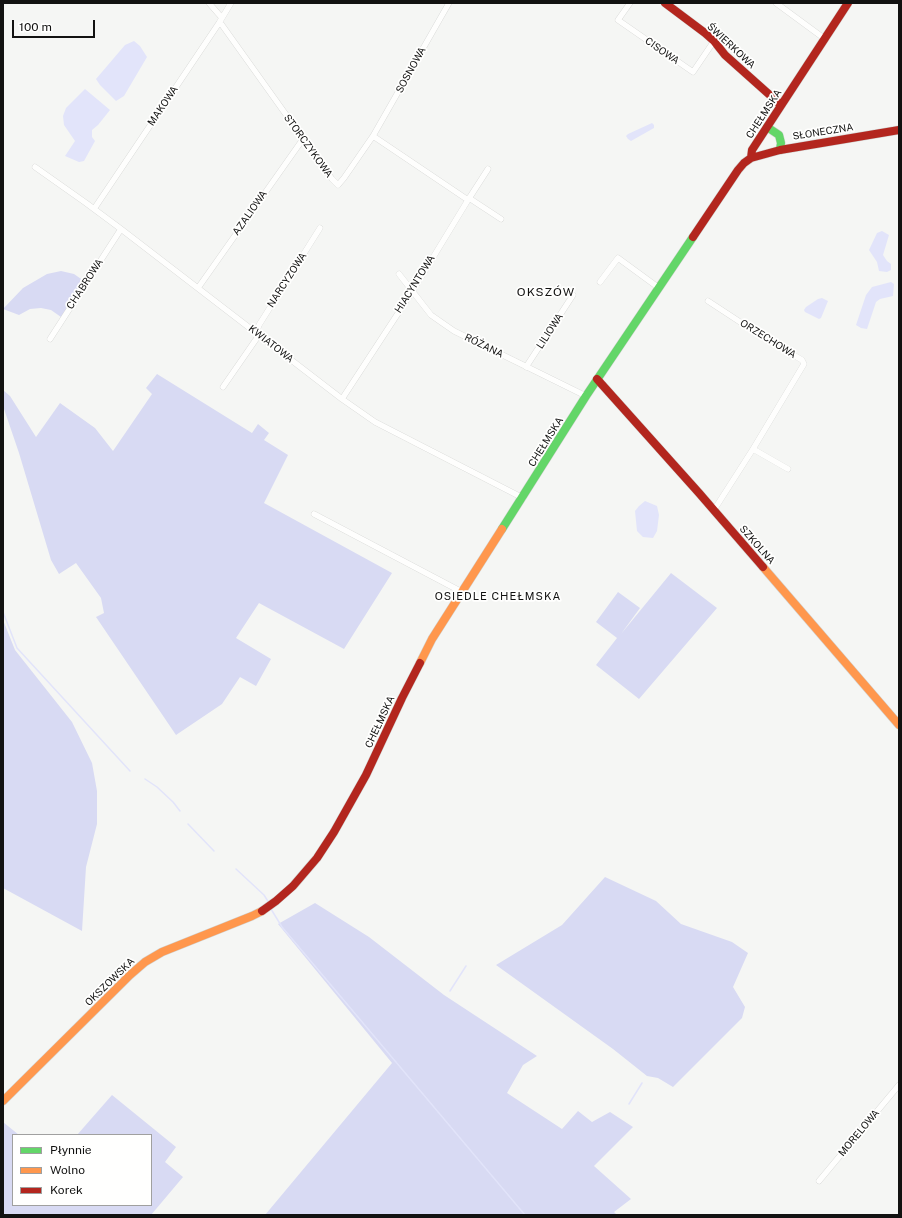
<!DOCTYPE html>
<html>
<head>
<meta charset="utf-8">
<style>
  body { margin:0 }
  #map { position:relative; width:902px; height:1218px; overflow:hidden; background:#f5f6f4; font-family:"Public Sans",sans-serif }
  canvas { display:block }
  .frame { position:absolute; inset:0; border:4px solid #121211; pointer-events:none }
  .legend { position:absolute; left:12px; top:1134px; width:140px; height:72px; box-sizing:border-box; background:#fffffe; border:1px solid #a0a09f; margin:0; padding:5px 7px; list-style:none; font-size:12px; color:#121211 }
  .legend li { display:flex; align-items:center; gap:8px; height:20px }
  .legend b { width:20px; border:1px solid #a0a09f }
  .scale { position:absolute; left:12px; top:20px; width:83px; height:18px; box-sizing:border-box; border:2px solid #121211; border-top:0; padding-left:5px; font-size:12px; line-height:14px; white-space:nowrap; color:#121211; -webkit-text-stroke:3px #fffffe; paint-order:stroke }
</style>
</head>
<body>
<div id="map">
<canvas width="902" height="1218"></canvas>
<div class="frame"></div>
<ul class="legend">
<li><b style="height:5px;background:#63d668"></b>Płynnie</li>
<li><b style="height:5px;background:#ff974d"></b>Wolno</li>
<li><b style="height:5px;background:#b3261e"></b>Korek</li>
</ul>
<div class="scale">100 m</div>
</div>
<script>
const g = document.querySelector('canvas').getContext('2d');
g.lineJoin = 'round';
function paint(path, color) {
  g.fillStyle = color;
  g.fill(path, 'evenodd');
}
function shape(rows) {
  const path = new Path2D();
  for (const r of rows) {
    path.moveTo(r[0], r[1]);
    for (let i = 2; i < r.length; i += 2) path.lineTo(r[i], r[i + 1]);
  }
  return path;
}
function stroke(path, color, width, dash) {
  g.strokeStyle = color;
  g.lineWidth = width;
  g.lineCap = dash ? 'butt' : 'round';
  g.setLineDash(dash || []);
  g.stroke(path);
}
function label(font, color, halo, rows, align = 'center') {
  g.font = font + ' "Public Sans",sans-serif';
  g.lineWidth = 3.5;
  g.setLineDash([]);
  g.textBaseline = 'middle';
  g.strokeStyle = halo;
  g.fillStyle = color;
  for (const [text, x, y, turn = 0] of rows) {
    g.save();
    g.translate(x, y);
    g.rotate((+turn || 0) * Math.PI / 180);
    g.textAlign = isNaN(turn) ? turn : align;
    if (halo) g.strokeText(text, 0, 0);
    g.fillText(text, 0, 0);
    g.restore();
  }
}
paint(shape([
  [61,271,74,274,84,281,61,317,51,310,41,308,30,309,19,315,3,309,23,288,47,274],
  [157,374,252,433,258,424,269,433,264,440,288,455,264,503,392,573,344,649,259,603,236,638,271,659,256,686,240,677,222,704,176,735,96,617,104,613,101,598,76,563,59,574,51,560,19,453,3,406,3,390,10,396,36,437,60,403,95,428,113,451,152,394,146,388],
  [671,573,717,608,639,699,596,665,617,638,596,622,618,592,640,608,621,634],
  [3,620,15,650,72,722,92,763,97,791,97,824,86,867,82,931,3,888],
  [605,877,656,901,681,924,732,942,748,953,733,987,745,1007,742,1018,673,1087,658,1078,647,1076,613,1049,496,965,562,925],
  [315,903,369,937,444,995,537,1056,523,1065,507,1093,562,1129,578,1111,592,1122,610,1112,633,1127,594,1166,631,1199,614,1212,617,1215,265,1215,392,1063,278,924],
  [112,1095,176,1147,165,1162,183,1177,151,1215,3,1215,3,1122,19,1135,13,1135,13,1205,151,1205,151,1135,77,1135]
]), '#d8daf3');
paint(shape([
  [134,41,140,46,147,57,124,96,116,101,100,85,96,79,125,45],
  [85,89,110,110,98,125,92,130,92,137,95,141,84,161,79,162,65,156,75,141,64,125,63,116,66,108],
  [652,123,654,125,654,128,631,141,628,139,626,136,628,134],
  [882,231,889,235,883,255,887,261,891,264,891,270,887,272,879,271,877,262,869,250,877,233],
  [891,282,894,284,893,296,880,299,876,302,867,329,861,328,856,325,866,295,872,287],
  [822,298,828,301,821,318,819,319,805,312,804,310,806,307,818,299],
  [645,501,657,506,659,515,657,531,653,538,643,537,637,531,635,511,639,506]
]), '#e2e4fa');
stroke(shape([
  [3,612,17,648,130,771],
  [145,779,157,787,173,802,180,811],
  [188,824,214,851],
  [236,869,264,895,269,903],
  [271,909,282,927,525,1215],
  [450,991,466,966],
  [629,1104,642,1083]
]), '#e2e4fa', 1.5);
const street = shape([
  [209,3,222,18],
  [630,3,618,20,693,72,714,41],
  [776,3,825,39],
  [219,23,222,25,332,179,338,185,344,178,373,136,449,3],
  [373,136,468,200],
  [35,167,86,203,121,229,342,399,375,422,523,498],
  [469,198,501,219],
  [94,209,219,23,231,3],
  [399,274,431,315,441,322,454,331,586,396],
  [600,282,618,258,659,288],
  [198,288,303,139],
  [708,301,766,339,802,360,804,364,753,449,714,510],
  [256,333,259,325,320,228],
  [50,339,121,229],
  [526,367,573,295],
  [223,387,259,335],
  [342,399,412,292,468,200,488,169],
  [753,449,788,469],
  [314,514,462,592],
  [819,1181,899,1085]
]);
const fast = shape([
  [767,127,779,135,781,143,780,150],
  [502,529,586,396,693,237]
]);
const slow = shape([
  [763,567,899,725],
  [420,663,432,639,502,529],
  [3,1101,130,975,145,962,162,952,252,916,262,911]
]);
const jam = shape([
  [665,3,705,33,714,41,725,55,781,105],
  [751,158,752,150,848,3],
  [693,237,738,170,744,163,751,158,780,150,899,130],
  [597,379,699,493,763,567],
  [262,911,276,901,293,886,317,858,334,832,366,775,402,698,420,663]
]);
stroke(street, '#d0d1cf', 6);
stroke(fast, '#d0d1cf', 9);
stroke(slow, '#d0d1cf', 9);
stroke(jam, '#d0d1cf', 9);
stroke(street, '#fefefd', 5.5);
stroke(fast, '#63d668', 8);
stroke(slow, '#ff974d', 8);
stroke(jam, '#b3261e', 8);
label('10px', '#121211', '#fffffe', [
  ["ŚWIERKOWA",731,46,43],
  ["CISOWA",662,51,35],
  ["SOSNOWA",411,70,-61],
  ["MAKOWA",163,106,-56],
  ["CHEŁMSKA",764,114,-57],
  ["SŁONECZNA",823,132,-9],
  ["STORCZYKOWA",308,146,54],
  ["AZALIOWA",250,213,-55],
  ["NARCYZOWA",287,280,-57],
  ["CHABROWA",85,284,-57],
  ["HIACYNTOWA",415,284,-58],
  ["LILIOWA",550,331,-57],
  ["ORZECHOWA",768,339,32],
  ["KWIATOWA",271,344,38],
  ["RÓŻANA",484,346,26],
  ["CHEŁMSKA",546,442,-58],
  ["SZKOLNA",757,545,49],
  ["CHEŁMSKA",380,722,-65],
  ["OKSZOWSKA",110,982,-44],
  ["MORELOWA",859,1133,-50]
]);
g.letterSpacing = '1px';
label('11px', '#121211', '#fffffe', [
  ["OSIEDLE CHEŁMSKA",498,597]
]);
g.letterSpacing = '0px';
g.letterSpacing = '1px';
label('12px', '#121211', '#fffffe', [
  ["OKSZÓW",546,292]
]);
g.letterSpacing = '0px';
</script>
</body>
</html>
